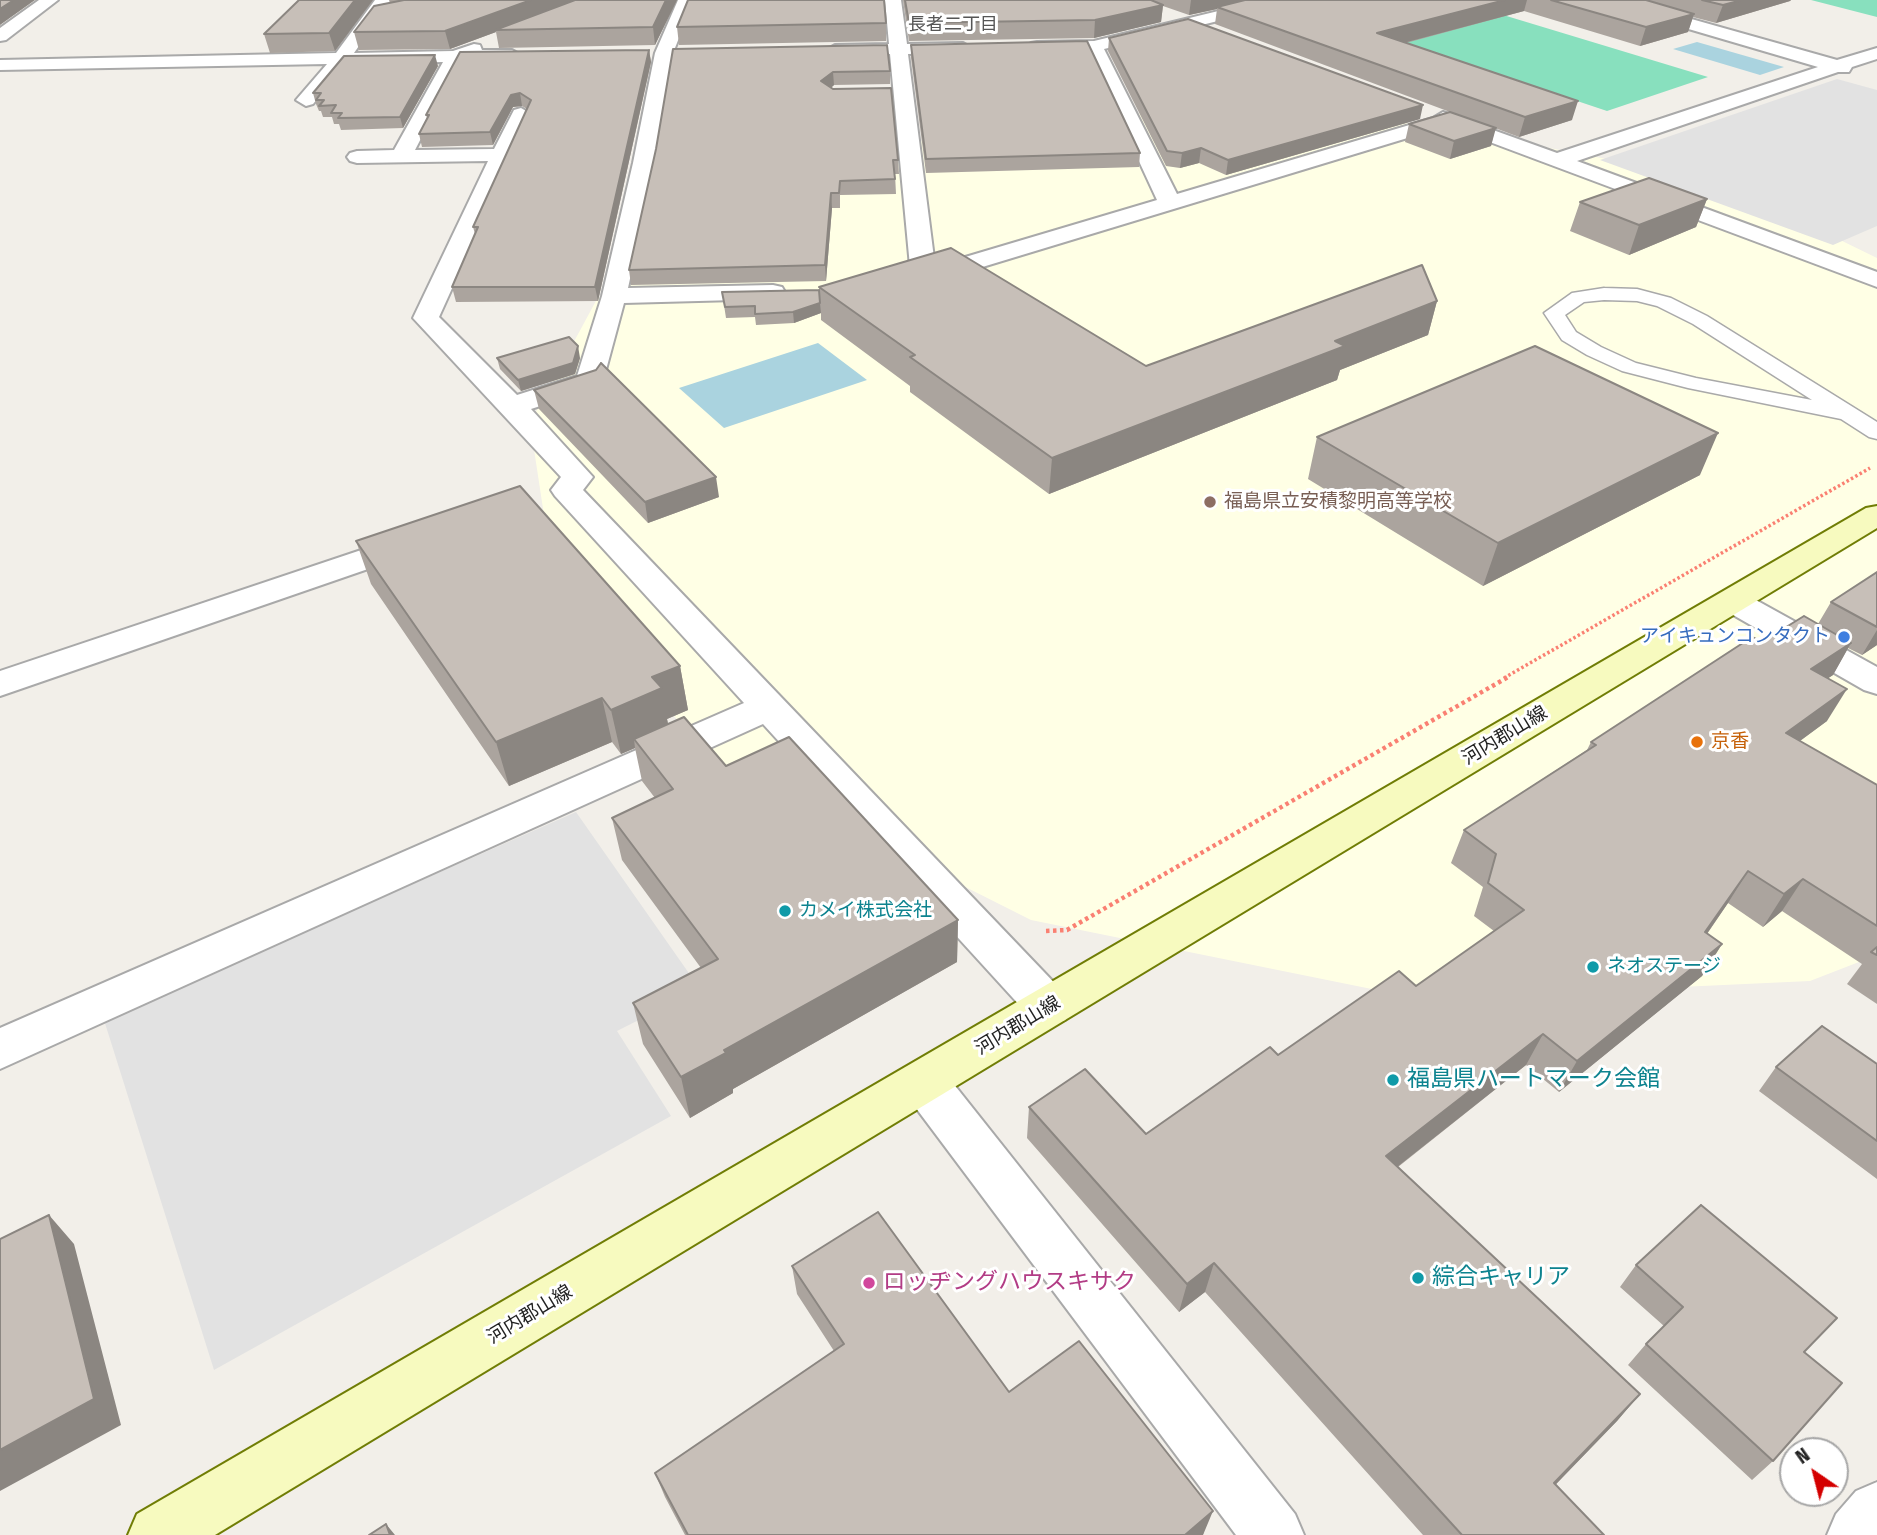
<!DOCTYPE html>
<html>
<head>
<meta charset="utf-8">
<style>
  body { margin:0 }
  #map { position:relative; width:1877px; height:1535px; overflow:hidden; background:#f2efe9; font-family:"Fira Sans Condensed",sans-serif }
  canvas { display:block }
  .north { position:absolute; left:1779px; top:1437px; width:70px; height:70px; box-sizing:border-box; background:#fff; border:2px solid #a7a7a7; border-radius:50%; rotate:325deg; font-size:19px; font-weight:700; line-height:28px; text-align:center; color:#222 }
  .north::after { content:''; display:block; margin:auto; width:24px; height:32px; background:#d40000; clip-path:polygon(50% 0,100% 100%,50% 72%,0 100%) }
</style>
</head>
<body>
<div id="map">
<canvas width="1877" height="1535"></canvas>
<div class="north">N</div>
</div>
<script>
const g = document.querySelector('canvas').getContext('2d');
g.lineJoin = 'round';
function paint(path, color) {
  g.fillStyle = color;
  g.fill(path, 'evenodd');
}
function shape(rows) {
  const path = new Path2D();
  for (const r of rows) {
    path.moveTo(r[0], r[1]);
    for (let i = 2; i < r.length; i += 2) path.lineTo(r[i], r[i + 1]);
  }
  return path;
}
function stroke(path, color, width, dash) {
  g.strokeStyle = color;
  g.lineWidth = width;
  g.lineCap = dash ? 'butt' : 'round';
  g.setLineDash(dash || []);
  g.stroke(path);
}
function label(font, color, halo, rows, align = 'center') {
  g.font = font + ' "Fira Sans Condensed","Noto Sans JP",sans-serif';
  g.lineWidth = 6;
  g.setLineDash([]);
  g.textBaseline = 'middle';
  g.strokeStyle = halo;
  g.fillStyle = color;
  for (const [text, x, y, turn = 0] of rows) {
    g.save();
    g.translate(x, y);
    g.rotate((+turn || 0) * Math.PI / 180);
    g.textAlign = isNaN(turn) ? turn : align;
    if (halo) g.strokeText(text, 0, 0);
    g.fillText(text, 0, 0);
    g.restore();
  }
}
paint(shape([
  [1234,109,1429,125,1612,160,1793,217,1877,258,1877,955,1810,981,1421,999,1031,920,713,760,554,581,530,423,597,299,719,209,874,150,1048,118]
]), '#ffffe5');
paint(shape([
  [1811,0,1877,0,1877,17],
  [1490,11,1708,77,1607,111,1389,38]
]), '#88e0be');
paint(shape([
  [1837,79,1877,90,1877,226,1833,245,1600,160],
  [576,812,700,989,617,1031,671,1116,214,1370,104,1020]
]), '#e2e2e2');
paint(shape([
  [1697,42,1784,67,1760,75,1673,49],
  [818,343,867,380,724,428,679,388]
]), '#aad3df');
const lane = shape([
  [1604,288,1637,289,1671,298,1707,316,1877,422,1877,439,1869,437,1841,419,1688,388,1622,371,1587,355,1562,340,1544,313,1572,293,1604,288],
  [1604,300,1637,301,1657,306,1693,324,1812,400,1696,378,1636,363,1601,347,1576,332,1565,315,1584,302,1604,300]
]);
const street = shape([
  [39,0,58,0,6,40,0,41,0,28,39,0],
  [375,0,391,0,354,53,453,51,474,44,480,45,482,50,512,50,521,55,512,60,461,61,415,150,494,149,514,110,521,108,531,114,439,317,517,395,577,376,602,296,633,163,655,53,678,0,694,0,673,53,655,163,628,288,773,285,782,287,785,292,782,297,773,299,624,303,603,381,599,387,531,409,593,477,583,490,1065,994,1072,1007,1065,1020,1049,1026,1033,1020,763,724,0,1069,0,1028,744,703,555,496,551,490,561,477,413,318,488,161,357,163,350,161,347,157,350,153,357,151,394,150,443,62,347,64,313,104,306,106,296,100,327,64,0,70,0,60,336,53,375,0],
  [885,0,901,0,907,44,963,43,972,48,963,53,908,54,935,266,1157,200,1088,51,1031,51,1028,47,1031,43,1037,42,1094,41,1264,0,1293,0,1291,3,1104,49,1177,194,1433,118,1443,112,1557,153,1818,67,1600,3,1598,0,1624,0,1837,60,1877,48,1877,59,1852,67,1849,72,1838,72,1577,161,1877,272,1877,287,1447,126,933,282,924,284,914,282,911,277,890,54,835,55,826,50,835,45,889,44,885,0],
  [412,533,423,536,428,543,423,550,0,696,0,671,412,533],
  [1733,591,1745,594,1877,667,1877,694,1864,690,1721,608,1716,601,1721,594,1733,591],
  [924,1062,941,1068,1295,1514,1304,1535,1236,1535,907,1096,900,1082,907,1068,924,1062],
  [1877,1482,1877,1535,1827,1535,1836,1514,1856,1491,1877,1482]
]);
const secondary = shape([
  [1877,506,1877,528,215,1535,128,1535,137,1514,1866,508,1877,506]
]);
stroke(lane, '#a9a9a9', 3);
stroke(street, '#a9a9a9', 4);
stroke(secondary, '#707d05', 4);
stroke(shape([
  [1504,678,1870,468]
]), '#fa8072', 3.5, [2.5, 2.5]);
stroke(shape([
  [1046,931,1067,930,1508,677]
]), '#fa8072', 4.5, [3.5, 3.5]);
paint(lane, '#fff');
paint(street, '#fff');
paint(secondary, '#f7fabf');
paint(shape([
  [299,0,373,0,335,51,270,53,264,34],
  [389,0,677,0,655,45,499,48,496,32,450,49,359,50,354,32,390,3],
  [903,0,1791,0,1790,1,1716,23,1693,17,1688,32,1640,46,1524,11,1406,43,1572,120,1519,137,1495,128,1491,146,1450,159,1405,142,1409,124,1450,112,1215,24,1217,9,1189,15,1163,6,1161,22,1094,38,909,41],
  [886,23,886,41,679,45,677,27],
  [1109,38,1420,119,1226,175,1199,163,1180,168,1166,166,1108,51],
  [911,45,1140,153,1139,167,926,173,911,58],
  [673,49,890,71,890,84,834,85,831,88,898,160,899,174,895,174,896,194,840,195,840,208,832,208,826,281,631,285,629,270,656,149],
  [649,50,651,62,598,301,456,302,452,287,475,234,473,227,527,109,522,106,513,107,493,145,422,147,419,134,427,118,426,115],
  [438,66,403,128,341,130,339,124,334,124,332,117,323,117,321,111,319,111,316,104,313,93],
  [1707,199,1696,227,1629,255,1570,231,1580,202],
  [819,287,1146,366,1437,301,1428,335,1340,370,1337,380,1049,494,910,392,910,386,821,320,821,313,794,323,756,325,755,317,726,318,722,292,819,290],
  [497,358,580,358,575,374,521,391,500,369],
  [534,390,719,497,648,523,539,409],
  [1317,437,1700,475,1483,586,1308,479],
  [356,541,680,666,688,710,667,719,668,724,726,766,958,920,957,962,733,1089,733,1093,690,1118,643,1044,633,1003,701,968,622,860,612,818,655,798,642,781,635,748,621,754,612,742,509,786,371,584],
  [1877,572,1877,645,1862,655,1848,648,1833,675,1828,678,1827,721,1800,741,1877,785,1877,1004,1847,984,1862,964,1782,911,1763,927,1728,903,1707,934,1722,944,1702,976,1559,1092,1526,1065,1398,1167,1640,1394,1617,1421,1555,1485,1604,1535,1423,1535,1205,1292,1179,1312,1027,1138,1029,1107,1146,1134,1278,1055,1416,986,1494,931,1474,916,1483,887,1451,863,1464,830,1587,750,1591,742,1762,642,1818,624,1831,602],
  [1877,1064,1877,1179,1759,1091,1776,1067],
  [1636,1265,1804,1352,1773,1461,1752,1480,1628,1365,1646,1344,1664,1326,1620,1287],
  [792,1266,1009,1392,1204,1534,685,1535,665,1497,655,1473,834,1351,797,1294]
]), '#aba49e');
paint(shape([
  [14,0,35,0,0,25,0,9],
  [355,0,373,0,335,51,329,33],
  [531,0,581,0,495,30,496,32,450,49,445,31],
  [666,0,677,0,655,45,653,27],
  [1191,0,1253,0,1217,7,1217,9,1189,15],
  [1505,0,1527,0,1524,11,1373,51,1377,33],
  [1742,0,1791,0,1790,1,1716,23,1723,5],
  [1163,5,1161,22,1094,38,1095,20],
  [1694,14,1688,32,1640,46,1646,27],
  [649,50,651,62,598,301,595,287],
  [435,55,438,66,403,128,400,117],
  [833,72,834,85,822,95,821,81],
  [520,93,522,106,513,107,493,145,490,132,511,95],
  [1578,101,1572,120,1519,137,1525,117],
  [1423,105,1420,119,1226,175,1228,160],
  [1496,128,1491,146,1450,159,1454,141],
  [1201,148,1199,163,1180,168,1182,153],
  [831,193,832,208,826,281,825,265],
  [1707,199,1696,227,1629,255,1639,225],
  [1437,301,1428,335,1340,370,1337,380,1049,494,1052,458,1335,341],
  [820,303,821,313,794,323,793,312],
  [578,346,580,358,575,374,521,391,518,380],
  [1718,433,1700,475,1483,586,1498,543],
  [716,477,719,497,648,523,645,502],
  [1877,630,1877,645,1862,655],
  [1851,643,1833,675,1793,702,1811,669],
  [680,666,688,710,667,719,670,733,634,739,635,748,621,754,611,710,652,677],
  [1847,689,1827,721,1767,765,1786,733],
  [602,698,612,742,509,786,496,742],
  [1748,871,1728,903,1686,964,1705,932],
  [1803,879,1782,911,1763,927,1784,894],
  [958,920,957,962,733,1089,733,1093,690,1118,681,1077,724,1050],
  [1722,944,1702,976,1559,1092,1577,1061],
  [1543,1034,1526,1065,1373,1186,1386,1156],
  [49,1215,74,1244,121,1425,0,1491,0,1450],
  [1214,1263,1205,1292,1179,1312,1187,1284],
  [1640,1394,1617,1421,1533,1508,1554,1483],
  [1213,1511,1203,1535,1185,1535],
  [386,1524,395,1535,390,1535]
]), '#8b8681');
const building = shape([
  [0,0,14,0,0,9,0,0],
  [299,0,355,0,329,33,264,34,299,0],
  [404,0,531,0,445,31,354,32,374,6,404,0],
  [575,0,666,0,653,27,495,30,575,0],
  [688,0,884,0,886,23,677,27,688,0],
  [905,0,1151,0,1163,5,1095,20,909,23,905,0],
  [1245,0,1505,0,1377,33,1578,101,1525,117,1217,7,1245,0],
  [1551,0,1646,0,1694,14,1646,27,1551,0],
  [1702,0,1742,0,1723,5,1702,0],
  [1188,19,1423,105,1228,160,1201,148,1182,153,1167,151,1109,38,1188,19],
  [1087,41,1140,153,926,159,911,45,1087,41],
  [887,45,890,71,833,72,821,81,833,89,891,88,898,160,893,160,895,179,840,181,839,193,831,193,825,265,629,270,656,149,673,49,887,45],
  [649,50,595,287,452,287,478,227,473,227,531,100,520,93,511,95,490,132,419,134,429,115,426,115,460,52,649,50],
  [435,55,400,117,338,118,342,113,331,113,336,105,319,106,324,100,316,100,321,93,313,93,344,56,435,55],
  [1450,112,1496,128,1454,141,1409,124,1450,112],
  [1649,178,1707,199,1639,225,1580,202,1649,178],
  [951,248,1146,366,1422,265,1437,301,1335,341,1345,346,1052,458,910,357,915,355,819,287,951,248],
  [819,290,820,303,793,312,755,314,755,306,725,307,722,292,819,290],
  [569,337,578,346,573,363,518,380,497,358,569,337],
  [1535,346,1718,433,1498,543,1317,437,1535,346],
  [601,363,716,477,645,502,534,390,596,370,601,363],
  [520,486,680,666,652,677,662,688,611,710,602,698,496,742,356,541,520,486],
  [1877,572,1877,627,1831,602,1877,572],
  [1804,616,1851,643,1811,669,1847,689,1786,733,1877,785,1877,926,1803,879,1784,894,1748,871,1705,932,1722,944,1577,1061,1543,1034,1386,1156,1640,1394,1554,1483,1604,1535,1462,1535,1214,1263,1187,1284,1029,1107,1085,1069,1146,1134,1270,1047,1278,1055,1399,971,1416,986,1524,910,1488,883,1496,854,1464,830,1596,745,1591,742,1752,637,1762,642,1804,616],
  [684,717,726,766,789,737,958,920,724,1050,726,1053,681,1077,633,1003,718,959,612,818,673,789,634,739,684,717],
  [1877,947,1877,955,1871,952,1877,947],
  [1822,1026,1877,1064,1877,1141,1776,1067,1822,1026],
  [1701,1205,1837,1318,1804,1352,1842,1383,1773,1461,1646,1344,1683,1307,1636,1265,1701,1205],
  [878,1212,1009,1392,1079,1341,1213,1511,1185,1535,688,1535,655,1473,844,1344,792,1266,878,1212],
  [49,1215,94,1399,0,1450,0,1239,49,1215],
  [386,1524,390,1535,369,1535,386,1524]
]);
paint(building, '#c7bfb8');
stroke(building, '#8b8681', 2);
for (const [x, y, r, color] of [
  [1210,502,7,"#8d6e63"],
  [1844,637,7,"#3f7fe0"],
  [1697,742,7,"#e8710a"],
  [785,911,7,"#0f9aa8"],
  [1593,967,7,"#0f9aa8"],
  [1393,1080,7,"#0f9aa8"],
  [1418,1278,7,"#0f9aa8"],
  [869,1283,7,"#d1479c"]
]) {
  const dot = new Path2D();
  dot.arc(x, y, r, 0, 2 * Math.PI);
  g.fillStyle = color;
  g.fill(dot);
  stroke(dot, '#fff', 2.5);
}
label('18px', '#555', '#fff', [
  ["長者二丁目",953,25]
]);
label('19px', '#785e54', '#fff', [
  ["福島県立安積黎明高等学校",1224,502]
], 'left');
label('19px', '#366cbe', '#fff', [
  ["アイキュンコンタクト",1830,637]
], 'right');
label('19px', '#222', '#fff', [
  ["河内郡山線",1505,736,-31],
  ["河内郡山線",1018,1026,-31],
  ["河内郡山線",530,1315,-31]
]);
label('19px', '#c56008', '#fff', [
  ["京香",1711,742]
], 'left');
label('19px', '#0d838f', '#fff', [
  ["カメイ株式会社",799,911],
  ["ネオステージ",1607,967]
], 'left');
label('23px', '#0d838f', '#fff', [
  ["福島県ハートマーク会館",1407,1080],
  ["綜合キャリア",1432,1278]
], 'left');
label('23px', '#b23c85', '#fff', [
  ["ロッヂングハウスキサク",883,1283]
], 'left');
</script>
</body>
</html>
